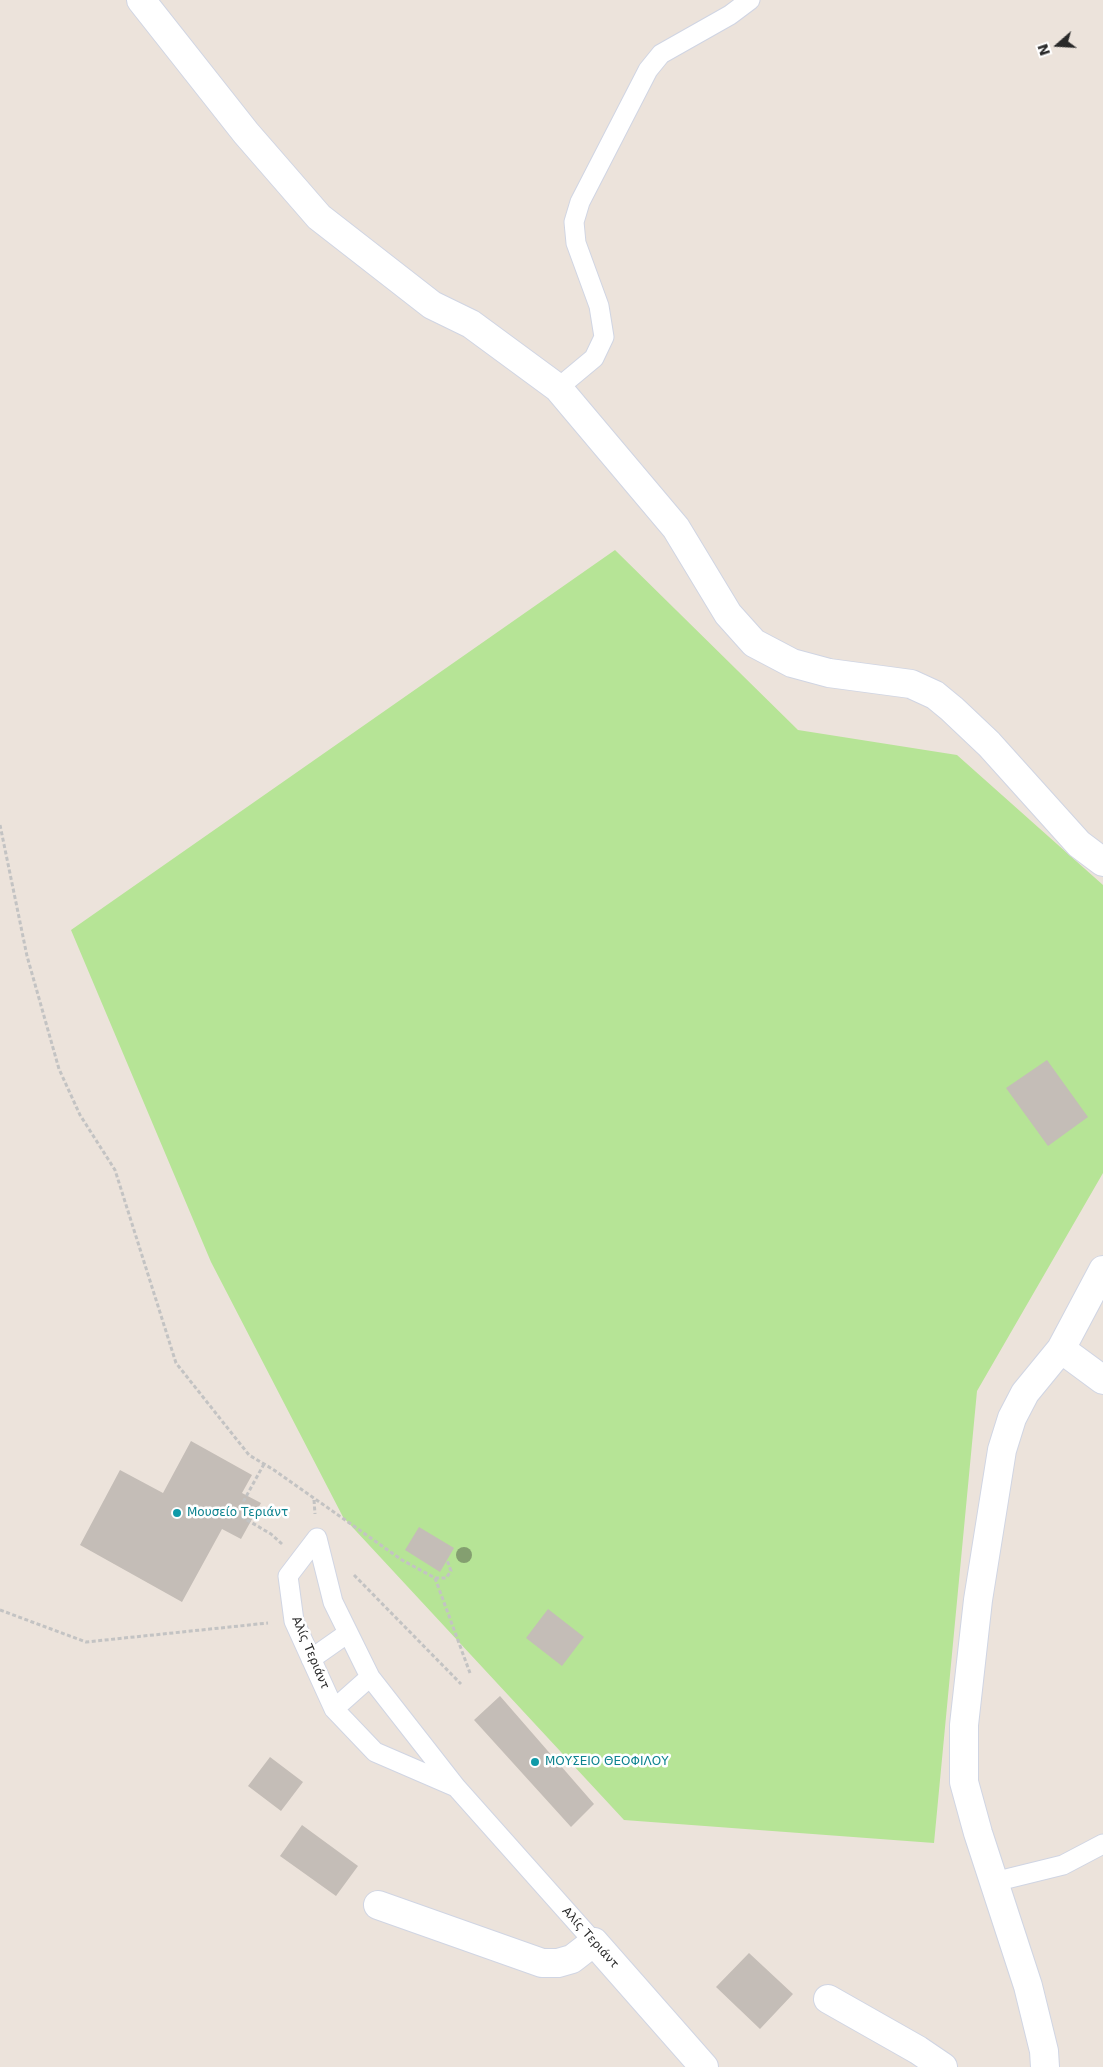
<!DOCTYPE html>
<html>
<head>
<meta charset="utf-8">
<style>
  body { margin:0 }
  #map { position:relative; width:1103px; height:2067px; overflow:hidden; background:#ece3db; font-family:"DejaVu Sans",sans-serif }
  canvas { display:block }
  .north { position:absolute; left:1033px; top:20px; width:50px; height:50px; -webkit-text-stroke:4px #fff; paint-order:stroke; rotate:251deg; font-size:14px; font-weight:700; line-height:20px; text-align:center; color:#292929 }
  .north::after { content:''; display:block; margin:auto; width:18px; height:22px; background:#292929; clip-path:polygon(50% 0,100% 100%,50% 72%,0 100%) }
</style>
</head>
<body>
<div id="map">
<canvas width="1103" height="2067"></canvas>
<div class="north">N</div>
</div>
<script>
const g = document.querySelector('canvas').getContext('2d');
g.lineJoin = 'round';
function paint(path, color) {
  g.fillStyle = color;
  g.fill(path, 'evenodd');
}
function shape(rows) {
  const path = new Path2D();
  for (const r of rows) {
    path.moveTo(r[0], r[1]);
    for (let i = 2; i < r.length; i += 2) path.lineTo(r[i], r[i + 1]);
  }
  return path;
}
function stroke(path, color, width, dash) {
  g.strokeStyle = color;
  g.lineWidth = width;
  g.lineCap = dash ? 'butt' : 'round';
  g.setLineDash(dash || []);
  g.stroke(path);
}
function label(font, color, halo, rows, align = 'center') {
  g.font = font + ' "DejaVu Sans",sans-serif';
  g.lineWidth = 5;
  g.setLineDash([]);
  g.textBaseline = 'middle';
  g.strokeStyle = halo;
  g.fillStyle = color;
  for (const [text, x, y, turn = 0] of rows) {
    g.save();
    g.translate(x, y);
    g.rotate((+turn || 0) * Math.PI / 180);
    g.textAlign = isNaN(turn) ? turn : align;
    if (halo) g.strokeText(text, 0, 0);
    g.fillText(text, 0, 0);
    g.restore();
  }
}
paint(shape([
  [615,550,798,730,957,755,1103,885,1103,1173,977,1391,934,1843,624,1820,343,1517,211,1262,71,930]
]), '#b6e496');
paint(shape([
  [1047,1060,1088,1117,1048,1146,1006,1088],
  [191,1441,252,1475,242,1493,261,1503,241,1539,222,1529,182,1602,80,1545,120,1470,163,1493],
  [419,1527,454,1548,440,1572,405,1550],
  [548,1609,584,1637,562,1666,526,1638],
  [500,1696,594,1804,571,1827,474,1720],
  [270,1757,303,1782,281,1811,248,1786],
  [302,1825,358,1866,336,1896,280,1856],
  [749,1953,793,1994,760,2029,716,1987]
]), '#c4bdb7');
const service = shape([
  [558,388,594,358,604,337,599,306,576,243,574,222,580,202,648,70,661,54,730,15,750,0],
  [311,1659,348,1633],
  [334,1709,370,1677],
  [456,1787,370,1677,333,1602,317,1538,288,1576,294,1621,334,1709,375,1752,456,1787,594,1942],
  [994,1882,1063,1865,1103,1844]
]);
const minor = shape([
  [141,0,246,133,319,217,432,305,471,324,558,388,676,528,728,614,754,643,792,663,829,673,911,684,935,695,952,709,989,744,1079,844,1103,862],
  [1061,1349,1103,1380],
  [378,1905,542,1963,558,1963,572,1959,594,1942,704,2067],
  [828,1999,918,2050,943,2067],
  [1045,2067,1044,2051,1028,1986,978,1833,964,1782,964,1725,978,1600,1002,1450,1012,1418,1025,1393,1061,1349,1103,1270]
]);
stroke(service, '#d0d5e3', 21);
stroke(minor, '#d0d5e3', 30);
stroke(shape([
  [0,825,27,956,59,1069,80,1115,115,1170,176,1363,249,1455,274,1470,402,1560,435,1578,470,1673],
  [314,1500,315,1514],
  [230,1510,271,1534,282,1544],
  [237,1513,264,1464],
  [354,1575,461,1684],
  [435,1578,446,1578,451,1571,447,1560],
  [0,1610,86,1642,268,1623]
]), '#c3c3c3', 3, [4, 2.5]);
stroke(service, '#fff', 19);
stroke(minor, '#fff', 28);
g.fillStyle = '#849f70';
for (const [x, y] of [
  [464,1555]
]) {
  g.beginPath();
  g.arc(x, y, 8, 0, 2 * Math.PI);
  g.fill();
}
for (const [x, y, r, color] of [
  [177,1513,5,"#0f9aa8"],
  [535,1762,5,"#0f9aa8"]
]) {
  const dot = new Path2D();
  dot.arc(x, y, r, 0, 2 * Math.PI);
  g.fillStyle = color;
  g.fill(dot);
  stroke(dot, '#fff', 2);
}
label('12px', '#0d838f', '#fff', [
  ["Μουσείο Τεριάντ",187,1513],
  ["ΜΟΥΣΕΙΟ ΘΕΟΦΙΛΟΥ",545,1762]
], 'left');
label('12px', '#292929', '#fff', [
  ["Αλίς Τεριάντ",310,1653,67],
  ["Αλίς Τεριάντ",590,1938,48]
]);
</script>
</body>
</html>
